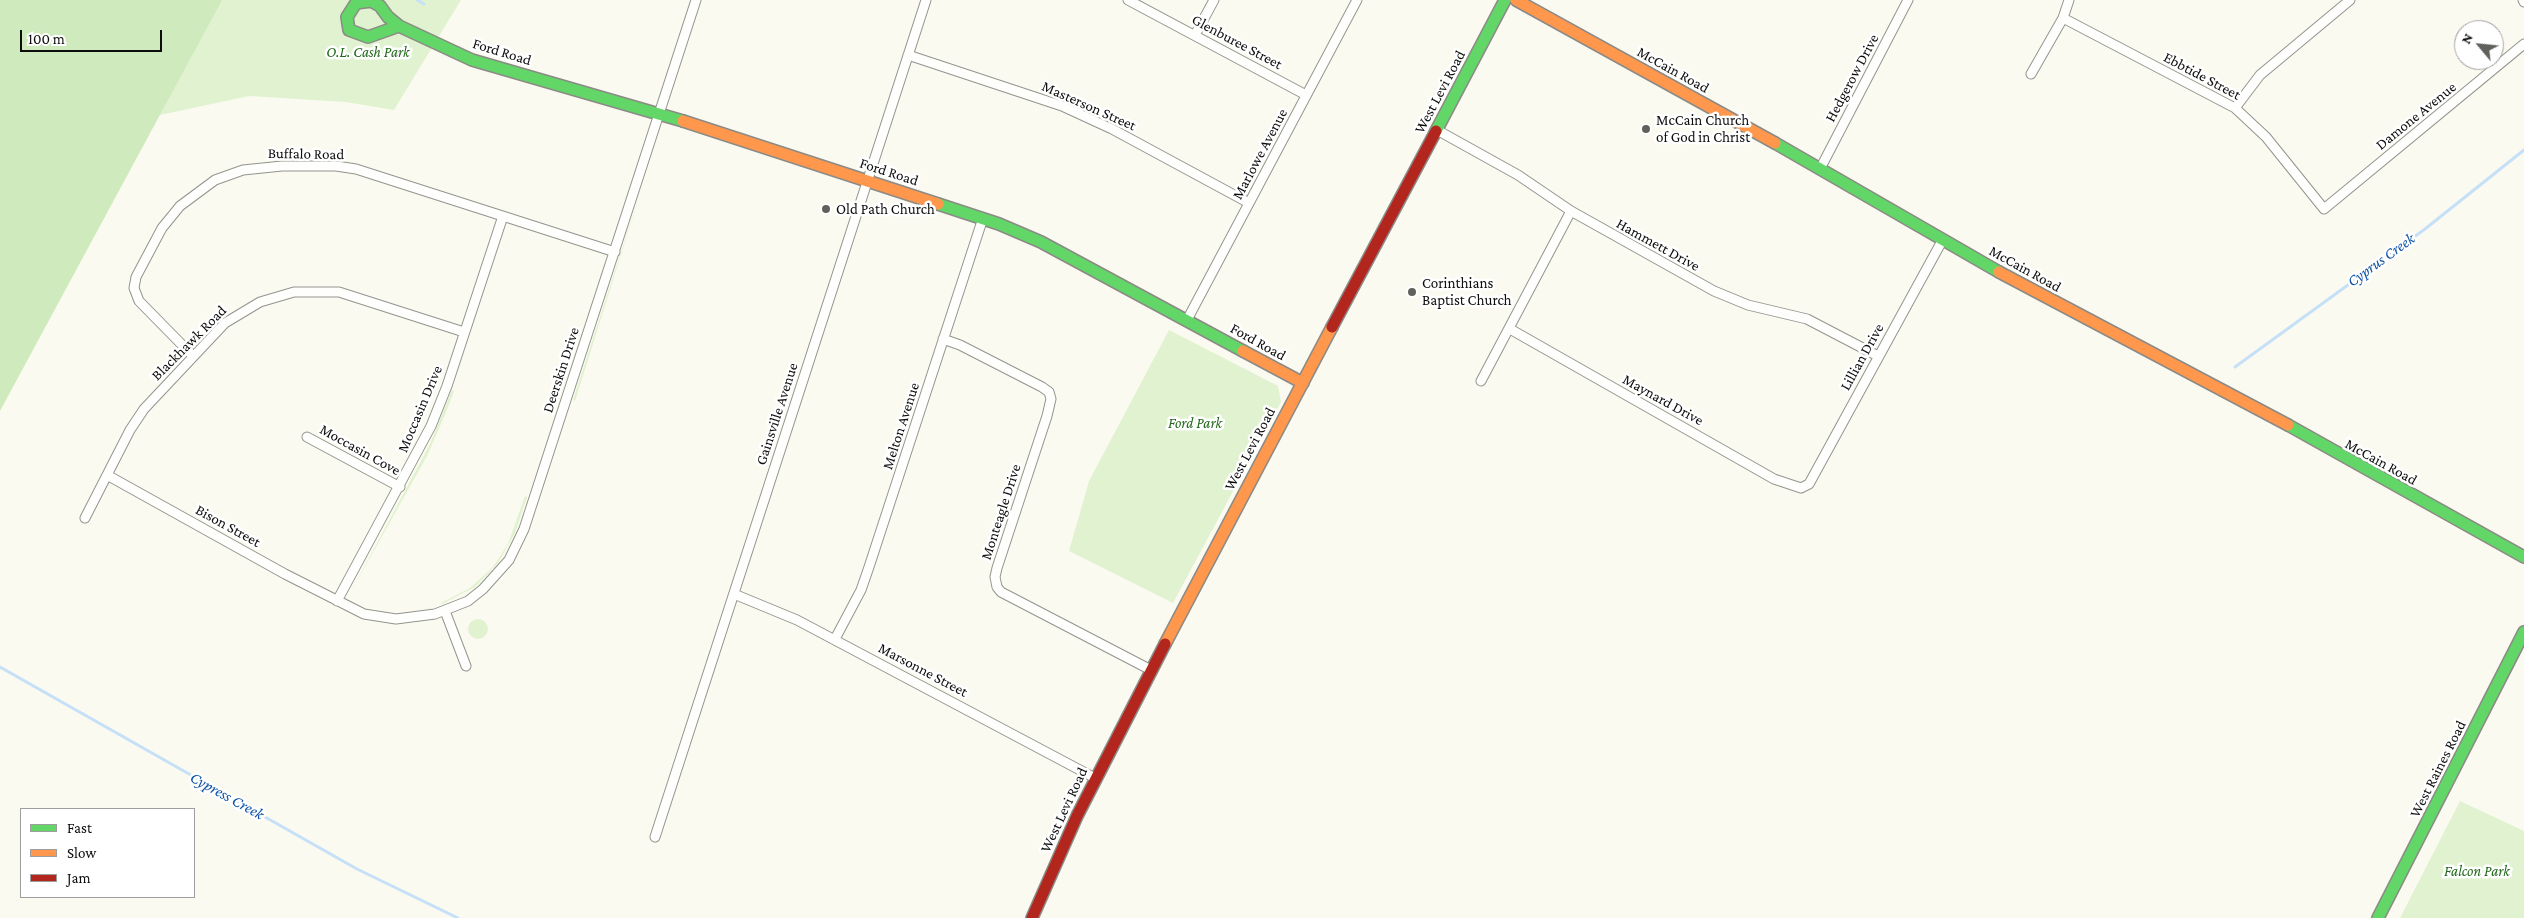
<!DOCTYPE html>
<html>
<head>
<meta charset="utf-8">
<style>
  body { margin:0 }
  #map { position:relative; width:2524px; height:918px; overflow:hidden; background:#fbfaf0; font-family:"Crimson Pro",serif }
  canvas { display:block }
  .legend { position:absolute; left:20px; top:808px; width:175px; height:90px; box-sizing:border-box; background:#fff; border:1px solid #9e9e9e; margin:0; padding:6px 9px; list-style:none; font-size:15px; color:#0d0d0d }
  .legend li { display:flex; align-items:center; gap:10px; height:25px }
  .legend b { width:25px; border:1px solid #9e9e9e }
  .north { position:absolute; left:2454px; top:20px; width:50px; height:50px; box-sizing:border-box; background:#fff; border:1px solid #9e9e9e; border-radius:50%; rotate:298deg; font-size:14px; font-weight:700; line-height:20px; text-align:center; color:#0d0d0d }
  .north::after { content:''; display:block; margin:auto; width:18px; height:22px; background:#60605c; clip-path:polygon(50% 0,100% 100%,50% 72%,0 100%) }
  .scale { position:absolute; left:20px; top:30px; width:142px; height:22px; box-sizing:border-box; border:2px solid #0d0d0d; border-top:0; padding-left:6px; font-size:15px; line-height:18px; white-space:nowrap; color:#0d0d0d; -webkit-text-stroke:4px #fff; paint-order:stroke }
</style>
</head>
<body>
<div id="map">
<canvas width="2524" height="918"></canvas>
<ul class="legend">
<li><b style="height:6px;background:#63d668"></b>Fast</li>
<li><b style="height:6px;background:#ff974d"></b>Slow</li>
<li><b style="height:6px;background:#b3261e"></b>Jam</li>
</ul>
<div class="north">N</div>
<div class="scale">100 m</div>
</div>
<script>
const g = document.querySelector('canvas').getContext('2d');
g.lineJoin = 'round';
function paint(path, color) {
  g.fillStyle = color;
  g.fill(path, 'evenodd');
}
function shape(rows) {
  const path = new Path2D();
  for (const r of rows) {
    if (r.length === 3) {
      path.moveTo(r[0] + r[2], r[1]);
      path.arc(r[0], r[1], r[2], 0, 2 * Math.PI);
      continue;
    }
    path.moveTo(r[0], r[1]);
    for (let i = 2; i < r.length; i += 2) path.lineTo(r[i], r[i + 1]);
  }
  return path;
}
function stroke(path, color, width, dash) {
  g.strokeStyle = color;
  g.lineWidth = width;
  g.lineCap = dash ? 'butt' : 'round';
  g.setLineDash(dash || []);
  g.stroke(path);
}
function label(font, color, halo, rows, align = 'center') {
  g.font = font + ' "Crimson Pro",serif';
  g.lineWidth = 5;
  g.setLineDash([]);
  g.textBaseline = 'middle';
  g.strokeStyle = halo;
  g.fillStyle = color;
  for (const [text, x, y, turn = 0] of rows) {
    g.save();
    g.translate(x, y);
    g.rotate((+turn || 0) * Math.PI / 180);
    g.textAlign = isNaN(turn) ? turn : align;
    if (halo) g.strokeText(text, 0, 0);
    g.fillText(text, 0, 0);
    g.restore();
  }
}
paint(shape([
  [214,0,461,0,394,110,346,102,249,96,160,115],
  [642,188,575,401,573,400],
  [1169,330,1278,386,1281,402,1173,603,1069,551,1089,481],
  [452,390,454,391,446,412,427,456,352,590,430,444],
  [525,496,527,497,515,533,498,563,475,587,442,604,441,603,470,588,493,567,508,544],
  [478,629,10],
  [2460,801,2524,831,2524,918,2400,918]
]), '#e0f2cf');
paint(shape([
  [0,0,222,0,0,411]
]), '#cfeabc');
stroke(shape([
  [417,0,424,4],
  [2235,367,2425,229,2524,150],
  [0,667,357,869,458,918]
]), '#c5e0f7', 3);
const street = shape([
  [1128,0,1306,95],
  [2523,0,2524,2],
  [2063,18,2235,108,2266,137,2324,209,2524,44],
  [1195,35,1214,0],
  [908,55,1062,106,1112,129,1249,203],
  [2031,74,2063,18,2069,0],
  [2235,108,2260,75,2350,0],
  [1437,130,1518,175,1571,211,1714,291,1748,305,1807,319,1878,356],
  [1820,169,1908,0],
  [1187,320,1357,0],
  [1510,329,1774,479,1801,488,1809,484,1942,241],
  [943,339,960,345,1042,387,1049,392,1051,399,1047,416,997,568,995,577,997,587,1001,592,1151,670],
  [193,356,139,301,134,288,136,277,162,228,180,206,215,180,243,170,282,166,336,166,356,169,615,252],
  [1481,381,1571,211],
  [307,437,400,487],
  [107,475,285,574,364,614,396,619,435,614,468,601,483,589,509,560,524,529,696,0],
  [85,518,130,430,144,409,225,323,260,302,294,292,339,292,464,332],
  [734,594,797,620,1095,778],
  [337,601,431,426,447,386,503,216],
  [445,611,466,666],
  [835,639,861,590,869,567,983,218],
  [655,837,926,0]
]);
const fast = shape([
  [399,26,368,37,349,30,347,17,356,3,371,1,380,6,388,17,399,26,472,60,683,121],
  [1436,131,1505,0],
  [1775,143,1999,272],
  [938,204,999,224,1041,242,1243,351],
  [2288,425,2524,557],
  [2378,918,2524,632]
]);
const slow = shape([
  [1516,0,1775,143],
  [683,121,938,204],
  [1999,272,2288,425],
  [1243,351,1303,383],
  [1165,644,1332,327]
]);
const jam = shape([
  [1332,327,1436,131],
  [1032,918,1077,816,1165,644]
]);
stroke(street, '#94948f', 11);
stroke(fast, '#8b8a86', 14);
stroke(slow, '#8b8a86', 14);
stroke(jam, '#8b8a86', 14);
stroke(street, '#fefefd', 9);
stroke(fast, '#63d668', 11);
stroke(slow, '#ff974d', 11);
stroke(jam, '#b3261e', 11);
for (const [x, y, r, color] of [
  [1646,129,5,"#60605c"],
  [826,209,5,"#60605c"],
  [1412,292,5,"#60605c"]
]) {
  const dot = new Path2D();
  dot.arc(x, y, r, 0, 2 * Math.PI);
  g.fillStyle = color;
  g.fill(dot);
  stroke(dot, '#fff', 2);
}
label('15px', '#0d0d0d', '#fff', [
  ["Glenburee Street",1237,42,28],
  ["Ford Road",502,52,17],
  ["McCain Road",1673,70,29],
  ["Ebbtide Street",2202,76,28],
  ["Hedgerow Drive",1852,78,-62],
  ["West Levi Road",1440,92,-62],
  ["Masterson Street",1089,106,24],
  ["Damone Avenue",2416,116,-39],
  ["Buffalo Road",306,154,1],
  ["Marlowe Avenue",1260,154,-62],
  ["Ford Road",889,172,18],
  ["Hammett Drive",1658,245,29],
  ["McCain Road",2025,269,29],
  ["Ford Road",1258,342,29],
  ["Blackhawk Road",189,343,-45],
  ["Lillian Drive",1862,357,-61],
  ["Deerskin Drive",561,370,-72],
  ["Maynard Drive",1663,400,29],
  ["Moccasin Drive",420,409,-67],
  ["Gainsville Avenue",777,414,-72],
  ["Melton Avenue",901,426,-72],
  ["West Levi Road",1250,449,-62],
  ["Moccasin Cove",360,450,29],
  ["McCain Road",2381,462,29],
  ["Monteagle Drive",1001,512,-72],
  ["Bison Street",228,526,29],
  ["Marsonne Street",923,670,28],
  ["West Raines Road",2438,769,-63],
  ["West Levi Road",1064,810,-65]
]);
label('italic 15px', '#216819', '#fff', [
  ["O.L. Cash Park",368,52],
  ["Ford Park",1195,423],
  ["Falcon Park",2477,871]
]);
label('15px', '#0d0d0d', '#fff', [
  ["McCain Church",1656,120],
  ["of God in Christ",1656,137],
  ["Old Path Church",836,209],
  ["Corinthians",1422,283],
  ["Baptist Church",1422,300]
], 'left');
label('italic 16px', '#0f53a5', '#fff', [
  ["Cyprus Creek",2381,260,-36],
  ["Cypress Creek",227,796,29]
]);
</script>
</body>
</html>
